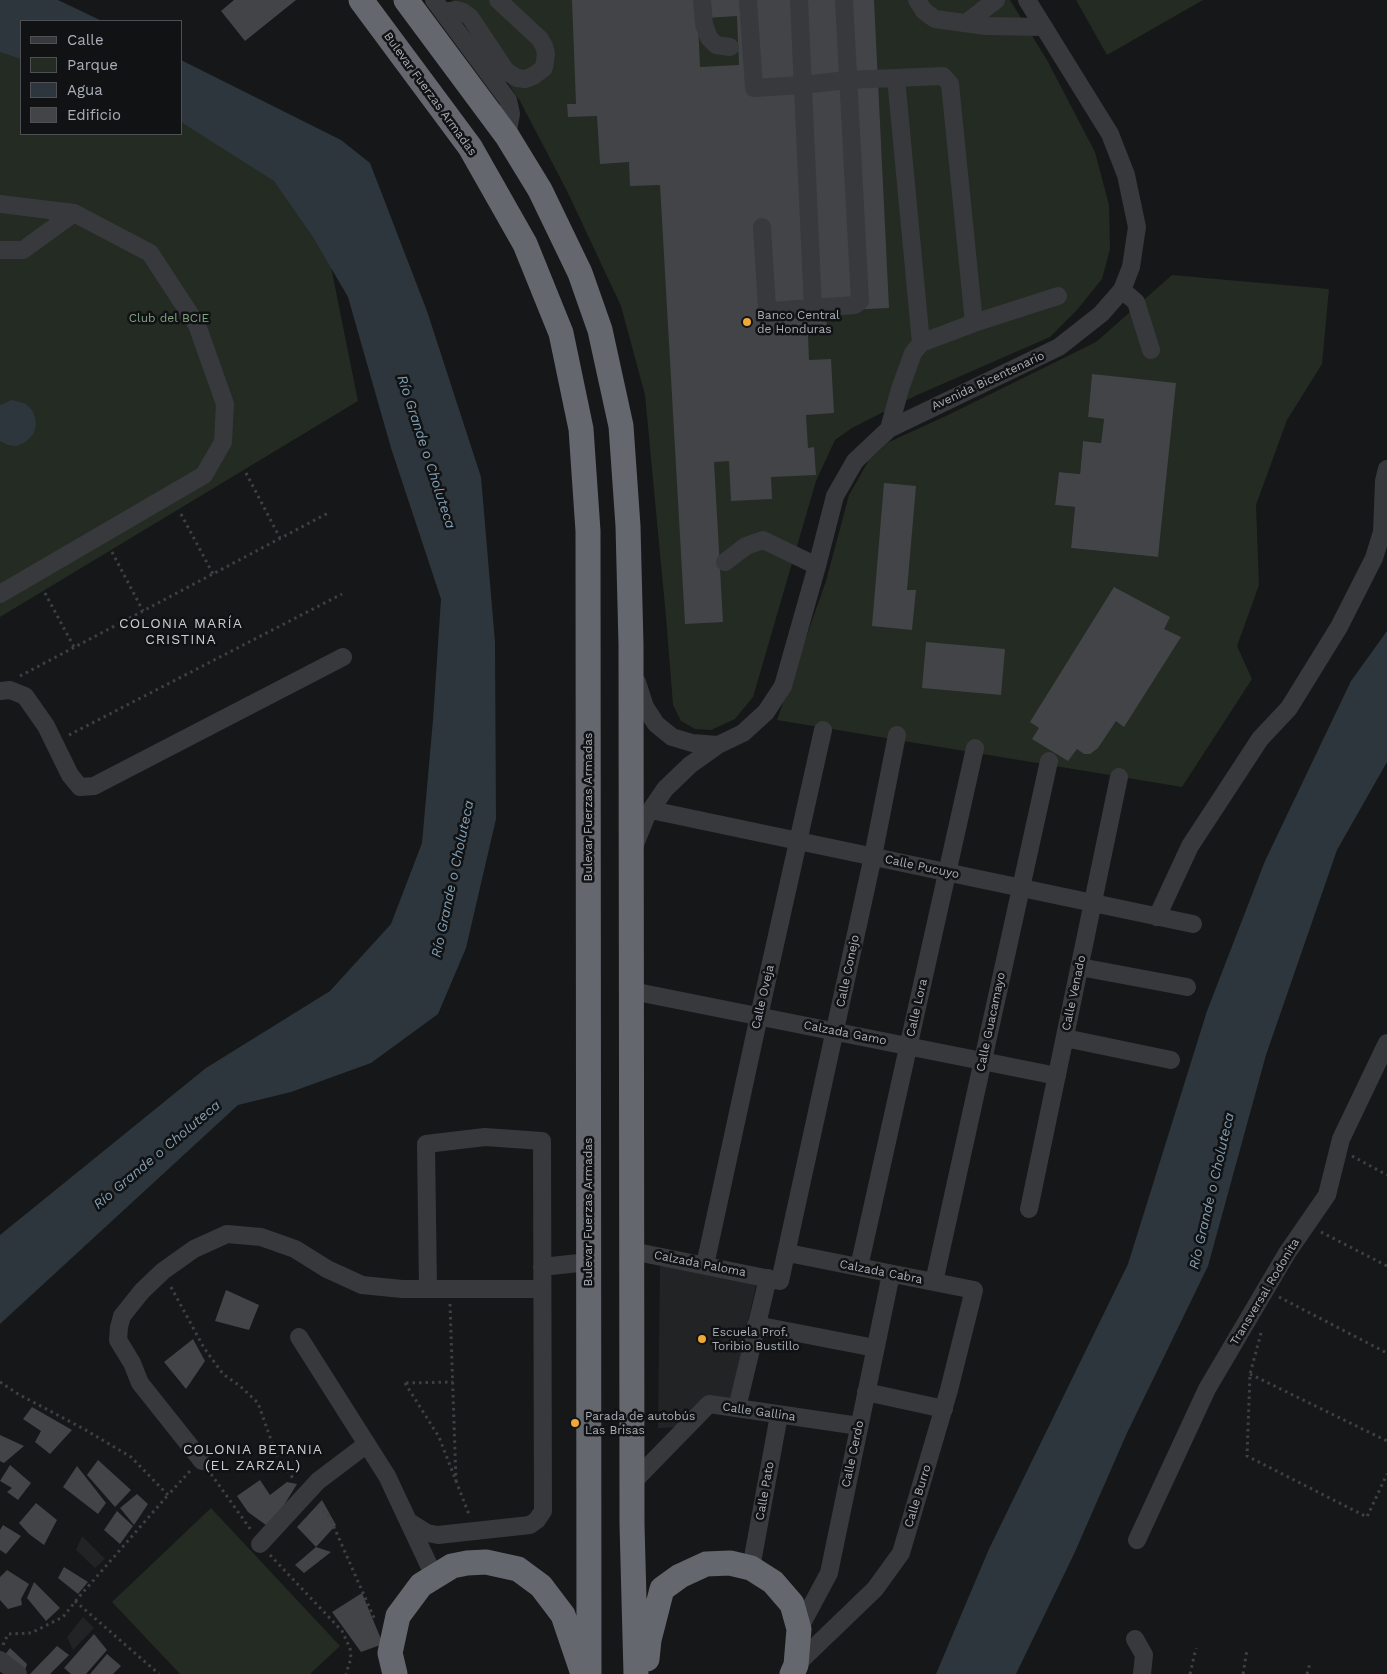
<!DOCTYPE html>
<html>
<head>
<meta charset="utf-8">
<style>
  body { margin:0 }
  #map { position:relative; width:1387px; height:1674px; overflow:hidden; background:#161718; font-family:"Work Sans",sans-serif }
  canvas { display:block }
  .legend { position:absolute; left:20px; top:20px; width:162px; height:115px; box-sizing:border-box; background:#111213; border:1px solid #4e5055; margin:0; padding:6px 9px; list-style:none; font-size:15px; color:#a9aeb8 }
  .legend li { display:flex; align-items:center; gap:10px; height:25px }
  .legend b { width:25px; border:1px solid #4e5055 }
</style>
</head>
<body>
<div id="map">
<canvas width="1387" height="1674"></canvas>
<ul class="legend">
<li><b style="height:6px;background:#38393d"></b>Calle</li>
<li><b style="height:14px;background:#232b23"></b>Parque</li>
<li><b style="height:14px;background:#2d363c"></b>Agua</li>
<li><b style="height:14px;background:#434448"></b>Edificio</li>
</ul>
</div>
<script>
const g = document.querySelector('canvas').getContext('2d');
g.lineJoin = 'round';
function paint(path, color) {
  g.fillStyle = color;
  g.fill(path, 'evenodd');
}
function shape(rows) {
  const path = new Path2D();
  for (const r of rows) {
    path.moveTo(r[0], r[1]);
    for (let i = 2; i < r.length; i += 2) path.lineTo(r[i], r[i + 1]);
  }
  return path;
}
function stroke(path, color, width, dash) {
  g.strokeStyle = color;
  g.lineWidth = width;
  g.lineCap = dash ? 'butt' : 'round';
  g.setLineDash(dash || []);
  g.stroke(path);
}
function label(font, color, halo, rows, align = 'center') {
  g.font = font + ' "Work Sans",sans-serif';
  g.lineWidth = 5;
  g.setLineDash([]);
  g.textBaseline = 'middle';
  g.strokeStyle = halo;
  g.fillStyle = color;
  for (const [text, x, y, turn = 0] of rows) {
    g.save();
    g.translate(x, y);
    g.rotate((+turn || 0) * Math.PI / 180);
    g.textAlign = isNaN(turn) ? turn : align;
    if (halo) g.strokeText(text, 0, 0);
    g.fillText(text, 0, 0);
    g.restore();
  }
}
paint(shape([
  [660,1262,757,1281,730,1402,682,1427,658,1428],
  [82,1536,105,1559,95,1568,76,1550],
  [83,1617,94,1628,73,1650,67,1637]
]), '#222325');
paint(shape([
  [452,0,1010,0,1047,60,1095,152,1109,205,1110,249,1102,279,1077,310,1050,337,915,396,852,428,835,440,816,481,753,697,735,719,711,730,695,729,681,721,673,705,666,617,645,395,621,306,567,191,520,101],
  [1076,0,1203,0,1107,55],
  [0,30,21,39,21,134,181,134,181,104,200,111,323,227,358,401,0,617],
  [1172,275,1329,289,1322,364,1287,420,1256,505,1259,585,1237,646,1252,679,1182,787,777,720,826,581,849,495,869,460,889,442,948,415,1096,342],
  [1092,375,1158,557,1071,548,1075,507,1055,505,1059,472,1080,474,1083,441,1101,443,1104,419,1088,417],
  [211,1508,340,1646,310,1674,180,1674,112,1602]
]), '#232b23');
paint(shape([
  [0,0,58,0,102,21,21,21,21,59,0,52],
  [181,60,341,140,370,163,427,311,481,477,495,642,496,819,466,948,438,1014,371,1063,291,1092,238,1105,0,1324,0,1235,206,1068,330,991,391,924,422,843,433,720,441,599,391,448,348,297,313,237,274,181,181,122],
  [12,400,26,404,32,410,35,417,36,425,33,435,24,443,16,446,8,445,0,441,0,405],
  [1387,631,1387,762,1337,850,1266,1055,1208,1266,1127,1433,1074,1554,1016,1674,936,1674,989,1549,1128,1264,1207,1011,1265,861,1351,681]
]), '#2d363c');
paint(shape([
  [234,0,296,0,245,41,221,11],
  [572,0,697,0,700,67,739,65,737,16,705,18,704,0,874,0,889,308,826,311,827,333,808,334,809,360,831,359,834,413,806,415,808,448,814,447,816,475,771,477,772,499,731,501,729,461,714,462,723,622,685,624,660,185,630,186,629,162,600,164,597,116,568,117,567,104,576,104],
  [1092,374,1176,383,1158,557,1071,548,1075,507,1055,505,1059,472,1080,474,1083,441,1101,443,1104,419,1088,417],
  [884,483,916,486,907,590,916,590,912,630,872,626],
  [1114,587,1170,617,1164,629,1181,637,1124,727,1116,721,1098,748,1090,754,1084,754,1077,749,1068,761,1032,739,1039,728,1030,722],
  [926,642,1005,649,1001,695,922,688],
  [226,1290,259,1305,249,1330,215,1321],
  [193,1339,205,1361,186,1389,164,1362],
  [32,1407,72,1430,50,1454,35,1442,41,1431,23,1419],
  [0,1435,24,1446,4,1463,0,1461],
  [98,1460,131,1490,115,1507,87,1475],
  [10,1465,31,1483,18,1500,7,1492,12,1488,0,1481],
  [77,1466,106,1503,98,1514,63,1487],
  [260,1480,270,1495,287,1482,297,1484,270,1528,248,1512,237,1496],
  [137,1494,148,1504,134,1525,120,1508],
  [322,1500,336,1525,316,1547,297,1527],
  [36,1503,57,1520,44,1545,29,1534,19,1523],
  [117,1511,133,1526,120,1544,104,1530],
  [3,1525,21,1536,6,1554,0,1550,0,1530],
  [316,1547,331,1552,304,1573,295,1565],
  [64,1567,88,1582,78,1594,58,1578],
  [7,1570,29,1584,21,1599,22,1605,8,1609,0,1600,0,1577],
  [34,1582,60,1608,46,1621,27,1598],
  [362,1593,383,1644,361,1652,332,1612],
  [94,1634,107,1650,86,1674,71,1674,64,1668],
  [57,1646,69,1655,50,1674,30,1674],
  [10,1648,27,1664,24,1673,2,1659],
  [107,1654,121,1666,113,1674,90,1674]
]), '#434448');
stroke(shape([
  [246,473,280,538],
  [181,514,213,574],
  [112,552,143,611],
  [45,593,74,647],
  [20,676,330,512],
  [69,735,342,594],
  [1352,1156,1387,1175],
  [1321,1232,1387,1266],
  [171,1287,204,1348,223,1374,240,1386,258,1403,276,1454,295,1481],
  [1279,1297,1387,1353],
  [450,1304,456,1481],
  [1261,1333,1250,1374,1247,1456,1367,1517,1387,1474],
  [1250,1374,1387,1441],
  [0,1382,18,1394,84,1429,131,1457,168,1495,190,1471],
  [405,1383,439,1437,470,1517],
  [406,1383,453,1382],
  [211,1474,251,1530],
  [318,1506,330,1518,375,1620],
  [270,1555,342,1631,350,1648,351,1658,346,1674],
  [75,1601,159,1674],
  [3,1645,8,1634,31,1633,63,1617,78,1598,168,1495],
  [1190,1674,1196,1648],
  [1243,1674,1247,1650],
  [1307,1674,1310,1663]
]), '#3e4044', 3, [2.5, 4]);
stroke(shape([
  [434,0,508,100,511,114,507,136],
  [702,0,704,24,709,38,716,45,730,47],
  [748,0,754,88,802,85,847,80,943,76,950,84,974,323],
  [799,0,813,308,855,305,860,301,844,0],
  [917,0,924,11,935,19,986,26,1044,27],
  [444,12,456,10,463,12,470,17,506,71,517,78,525,79,533,76,544,68,546,54,544,46,540,39,498,0],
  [966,23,996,0],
  [896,78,921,343],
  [0,204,74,213,150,253,197,325,225,404,223,442,204,475,0,594],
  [762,227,767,308,771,311,813,308],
  [0,250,23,250,74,213],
  [1122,290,1136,302,1151,350],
  [889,429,900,389,913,353,921,343,974,323,1058,296],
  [725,562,746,546,763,540,817,566],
  [637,682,645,707,656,724,672,737,692,743,718,745],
  [0,691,10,690,25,696,46,726,70,775,80,787,94,786,343,657],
  [651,810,1193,924],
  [635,844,646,817,665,789,690,765,718,745,743,733,766,712,783,686,817,566,835,496,855,461,889,429,1059,347,1101,314,1122,290,1131,267,1137,227,1126,175,1110,134,1027,0],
  [1157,917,1190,846,1260,739,1289,708,1339,627,1374,558,1382,532,1384,481,1387,469],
  [1080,967,1187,987],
  [632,991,1057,1076],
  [1065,1038,1171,1060],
  [1029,1209,1119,777],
  [632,1251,780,1281,873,856,897,735],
  [788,1253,974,1290,949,1390,901,1553,875,1589,796,1665],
  [705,1265,759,1016,823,730],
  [542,1267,588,1262],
  [859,1267,975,748],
  [934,1282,1049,761],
  [756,1325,875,1348],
  [299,1337,387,1476,434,1576],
  [866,1392,944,1409],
  [737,1408,768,1278],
  [202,1461,140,1383,132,1363,118,1340,119,1327,122,1316,142,1291,163,1271,194,1249,227,1234,261,1237,295,1249,327,1269,362,1285,402,1289,542,1289],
  [632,1483,709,1404,859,1426],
  [408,1521,427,1533,438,1535,530,1525,537,1520,543,1511,542,1141,485,1137,426,1144,428,1289],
  [1137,1540,1207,1389,1287,1253,1327,1195,1341,1139,1387,1043],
  [260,1544,318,1481,367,1444],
  [751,1568,779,1415],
  [799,1629,829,1573,891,1274],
  [1135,1639,1144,1655,1142,1674],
  [0,1660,18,1674]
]), '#38393d', 18);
stroke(shape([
  [361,0,470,147,525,244,561,333,581,429,588,531,589,1674],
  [406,0,507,136,540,190,580,273,600,330,621,426,628,526,631,645,632,1524,636,1674],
  [647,1659,649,1640,662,1589,680,1576,706,1564,730,1563,751,1568,773,1582,792,1604,799,1629,796,1665,792,1674],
  [395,1674,390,1653,398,1616,421,1585,452,1566,467,1563,486,1562,518,1569,541,1586,563,1615,582,1671]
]), '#64676e', 25);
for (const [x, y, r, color] of [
  [747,322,5,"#f0a837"],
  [702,1339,5,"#f0a837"],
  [575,1423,5,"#f0a837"]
]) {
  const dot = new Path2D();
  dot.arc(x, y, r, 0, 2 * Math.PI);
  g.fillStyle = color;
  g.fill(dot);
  stroke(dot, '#111213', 2);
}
label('12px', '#a9aeb8', '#111213', [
  ["Bulevar Fuerzas Armadas",430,94,54],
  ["Avenida Bicentenario",988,381,-25],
  ["Bulevar Fuerzas Armadas",588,807,-90],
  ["Calle Pucuyo",922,867,12],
  ["Calle Conejo",848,971,-78],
  ["Calle Venado",1074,993,-78],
  ["Calle Oveja",763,997,-77],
  ["Calle Lora",917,1008,-77],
  ["Calle Guacamayo",991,1022,-78],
  ["Calzada Gamo",845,1033,11],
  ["Bulevar Fuerzas Armadas",588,1212,-90],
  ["Calzada Paloma",700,1264,11],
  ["Calzada Cabra",881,1272,11],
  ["Transversal Rodonita",1265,1292,-59],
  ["Calle Gallina",759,1412,8],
  ["Calle Cerdo",853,1454,-78],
  ["Calle Pato",765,1491,-80],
  ["Calle Burro",918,1496,-73]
]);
label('12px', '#a9aeb8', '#111213', [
  ["Banco Central",757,315],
  ["de Honduras",757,329],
  ["Escuela Prof.",712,1332],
  ["Toribio Bustillo",712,1346],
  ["Parada de autobús",585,1416],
  ["Las Brisas",585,1430]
], 'left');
label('12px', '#80a380', '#111213', [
  ["Club del BCIE",169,318]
]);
label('italic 14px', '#809eb3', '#111213', [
  ["Río Grande o Choluteca",426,452,72],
  ["Río Grande o Choluteca",453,879,-78],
  ["Río Grande o Choluteca",157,1155,-40],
  ["Río Grande o Choluteca",1212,1191,-77]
]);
g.letterSpacing = '1px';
label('14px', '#cacdd4', '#111213', [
  ["COLONIA MARÍA",181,624],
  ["CRISTINA",181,640],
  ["COLONIA BETANIA",253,1450],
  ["(EL ZARZAL)",253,1466]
]);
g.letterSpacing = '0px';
</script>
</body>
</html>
